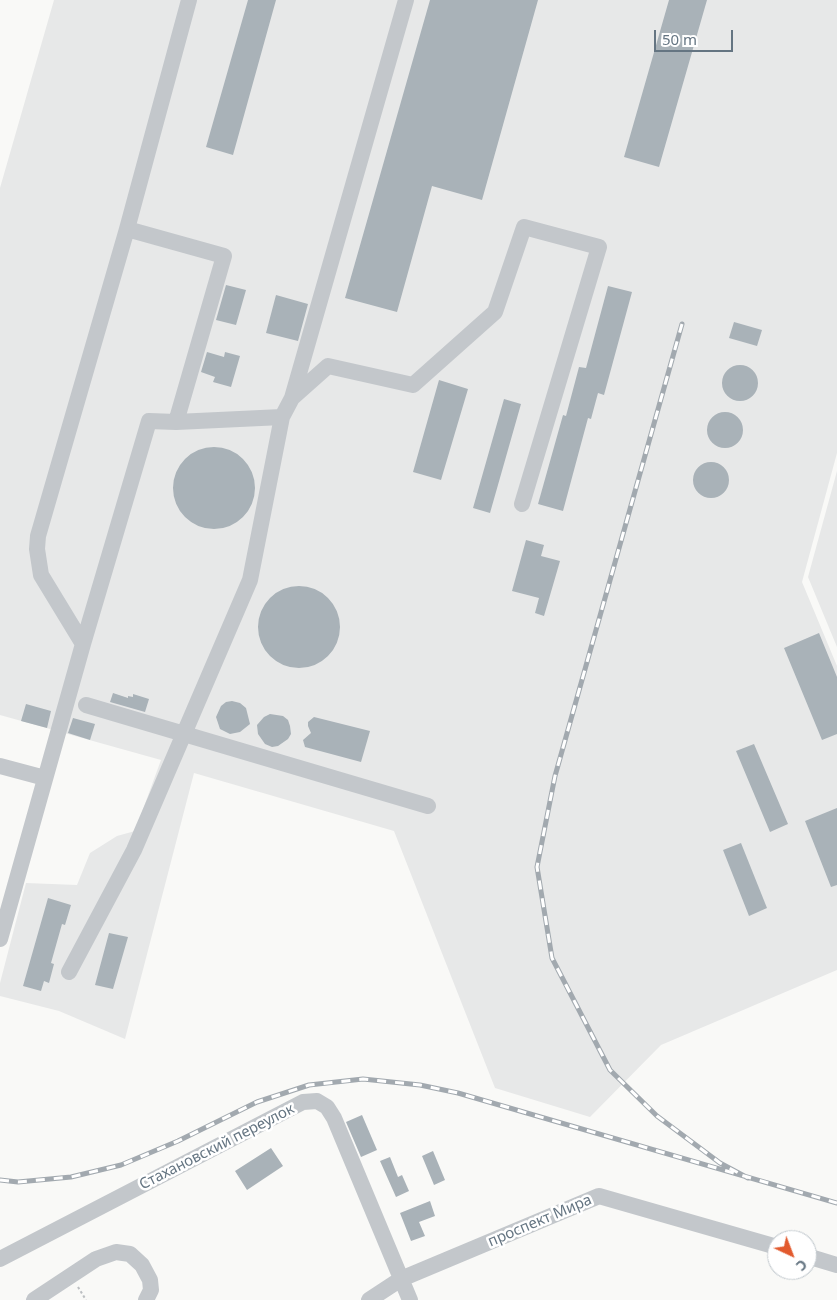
<!DOCTYPE html>
<html>
<head>
<meta charset="utf-8">
<style>
  body { margin:0 }
  #map { position:relative; width:837px; height:1300px; overflow:hidden; background:#f9f9f7; font-family:"Noto Sans",sans-serif }
  canvas { display:block }
  .north { position:absolute; left:767px; top:1230px; width:50px; height:50px; box-sizing:border-box; background:#fff; border:1px solid #c1c8cd; border-radius:50%; rotate:137deg; font-size:14px; font-weight:700; line-height:20px; text-align:center; color:#657582 }
  .north::after { content:''; display:block; margin:auto; width:18px; height:22px; background:#e25a2e; clip-path:polygon(50% 0,100% 100%,50% 72%,0 100%) }
  .scale { position:absolute; left:654px; top:30px; width:79px; height:22px; box-sizing:border-box; border:2px solid #657582; border-top:0; padding-left:6px; font-size:15px; line-height:18px; white-space:nowrap; color:#657582; -webkit-text-stroke:4px #fff; paint-order:stroke }
</style>
</head>
<body>
<div id="map">
<canvas width="837" height="1300"></canvas>
<div class="north">С</div>
<div class="scale">50 m</div>
</div>
<script>
const g = document.querySelector('canvas').getContext('2d');
g.lineJoin = 'round';
function paint(path, color) {
  g.fillStyle = color;
  g.fill(path, 'evenodd');
}
function shape(rows) {
  const path = new Path2D();
  for (const r of rows) {
    if (r.length === 3) {
      path.moveTo(r[0] + r[2], r[1]);
      path.arc(r[0], r[1], r[2], 0, 2 * Math.PI);
      continue;
    }
    path.moveTo(r[0], r[1]);
    for (let i = 2; i < r.length; i += 2) path.lineTo(r[i], r[i + 1]);
  }
  return path;
}
function stroke(path, color, width, dash) {
  g.strokeStyle = color;
  g.lineWidth = width;
  g.lineCap = dash ? 'butt' : 'round';
  g.setLineDash(dash || []);
  g.stroke(path);
}
function label(font, color, halo, rows, align = 'center') {
  g.font = font + ' "Noto Sans",sans-serif';
  g.lineWidth = 5;
  g.setLineDash([]);
  g.textBaseline = 'middle';
  g.strokeStyle = halo;
  g.fillStyle = color;
  for (const [text, x, y, turn = 0] of rows) {
    g.save();
    g.translate(x, y);
    g.rotate((+turn || 0) * Math.PI / 180);
    g.textAlign = isNaN(turn) ? turn : align;
    if (halo) g.strokeText(text, 0, 0);
    g.fillText(text, 0, 0);
    g.restore();
  }
}
paint(shape([
  [54,0,837,0,837,453,802,582,837,666,837,970,661,1045,590,1117,495,1088,394,831,194,773,125,1039,59,1011,0,996,0,983,26,883,77,885,90,853,117,836,135,831,161,760,0,715,0,188],
  [837,471,837,647,808,577]
]), '#e7e8e8');
paint(shape([
  [248,0,276,0,233,155,206,147],
  [430,0,538,0,482,200,432,186,397,312,345,298],
  [669,0,707,0,659,167,624,157],
  [226,285,246,290,236,325,216,320],
  [608,286,632,292,604,395,598,393,591,419,588,418,563,511,538,504,563,415,566,416,579,367,586,368],
  [276,295,308,304,298,341,266,333],
  [734,322,762,330,757,346,729,338],
  [207,352,224,357,225,352,240,356,231,387,213,382,215,377,201,372],
  [740,383,18],
  [439,380,468,389,441,480,413,472],
  [504,399,521,404,490,513,473,508],
  [725,430,18],
  [214,488,41],
  [711,480,18],
  [526,540,544,545,541,556,560,561,544,616,535,613,539,598,512,591],
  [299,627,41],
  [819,633,837,677,837,734,822,740,784,648],
  [113,693,128,698,128,696,133,697,133,694,149,699,145,712,110,702],
  [232,701,240,703,246,708,250,724,240,732,230,734,220,729,216,717,221,706,226,702],
  [26,704,51,711,47,728,21,721],
  [270,714,283,716,288,720,290,726,291,734,288,739,278,746,272,747,265,744,258,734,257,725,264,717],
  [314,717,370,731,361,762,305,747,303,740,311,733,308,726,308,722],
  [73,718,95,724,90,740,68,733],
  [754,744,788,824,770,832,736,751],
  [837,808,837,885,831,887,805,821],
  [741,843,767,908,749,916,723,850],
  [48,898,71,905,65,925,62,924,51,963,54,964,49,983,44,981,41,991,23,986],
  [109,933,128,937,113,989,95,985],
  [362,1115,377,1150,361,1157,346,1122],
  [271,1148,283,1166,247,1190,235,1171],
  [433,1151,445,1180,434,1185,422,1156],
  [390,1157,398,1177,402,1175,409,1191,396,1197,380,1161],
  [430,1201,435,1216,419,1222,425,1236,411,1241,400,1213]
]), '#a9b2b8');
stroke(shape([
  [78,1287,86,1300]
]), '#bbbec1', 2, [2.5, 2.5]);
stroke(shape([
  [127,229,224,256,176,422],
  [292,398,406,0],
  [282,417,292,398,328,366,413,385,495,312,524,227,599,247,522,504],
  [86,705,428,806],
  [0,766,45,778],
  [0,939,83,644,41,575,37,549,38,536,127,229,189,0],
  [69,972,134,850,250,580,282,417,176,422,149,421,83,644],
  [807,1256,837,1265],
  [0,1259,303,1102,317,1101,327,1107,334,1118,410,1300],
  [34,1300,96,1259,116,1252,130,1254,142,1265,150,1280,151,1290,146,1300],
  [369,1300,401,1279,599,1196,777,1247]
]), '#c3c7cb', 16);
const rail = shape([
  [682,324,555,776,537,867,552,958,610,1070,657,1116,720,1163,748,1178],
  [0,1180,18,1182,71,1177,121,1165,178,1141,257,1102,309,1085,363,1079,420,1085,458,1093,837,1203]
]);
stroke(rail, '#a2a9af', 5);
stroke(rail, '#fff', 3, [9]);
label('15px', '#657582', '#fff', [
  ["Стахановский переулок",217,1147,-27],
  ["проспект Мира",540,1221,-23]
]);
</script>
</body>
</html>
